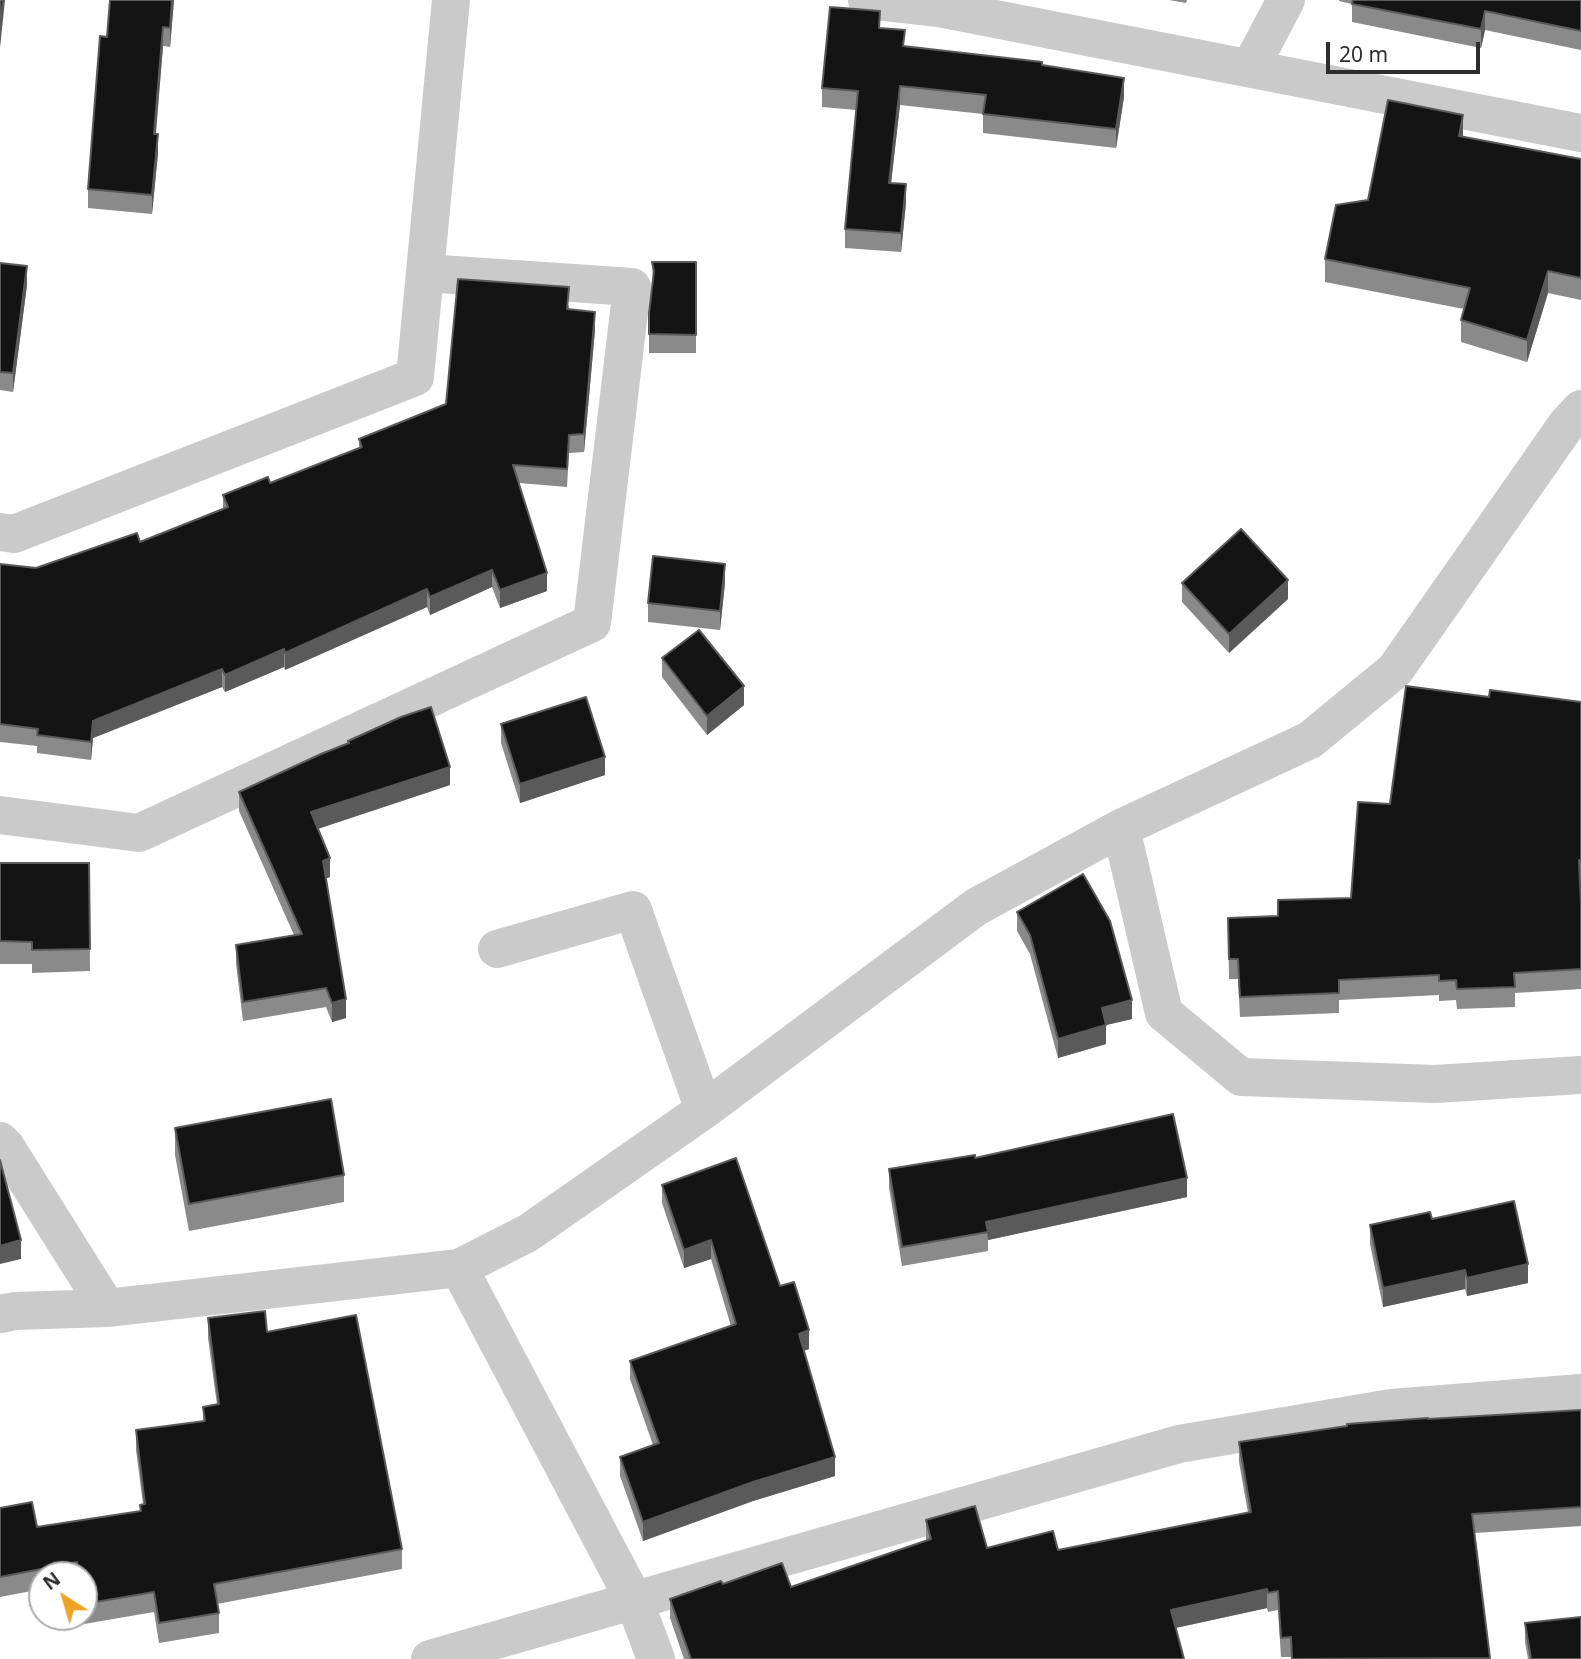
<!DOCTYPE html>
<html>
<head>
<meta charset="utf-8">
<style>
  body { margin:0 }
  #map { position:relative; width:1581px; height:1659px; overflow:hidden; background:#fff; font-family:"Noto Sans",sans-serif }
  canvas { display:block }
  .north { position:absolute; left:28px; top:1561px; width:70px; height:70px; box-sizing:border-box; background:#fff; border:2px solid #ababab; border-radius:50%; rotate:323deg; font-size:19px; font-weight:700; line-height:28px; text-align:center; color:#2d2d2d }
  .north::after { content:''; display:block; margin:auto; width:24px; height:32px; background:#f0a222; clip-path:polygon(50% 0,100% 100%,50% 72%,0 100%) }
  .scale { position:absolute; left:1326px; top:42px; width:154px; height:32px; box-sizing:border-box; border:4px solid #2d2d2d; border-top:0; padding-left:9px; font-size:21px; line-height:24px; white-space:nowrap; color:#2d2d2d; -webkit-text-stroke:5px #fff; paint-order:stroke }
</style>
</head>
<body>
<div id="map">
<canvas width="1581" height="1659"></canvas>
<div class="north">N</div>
<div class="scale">20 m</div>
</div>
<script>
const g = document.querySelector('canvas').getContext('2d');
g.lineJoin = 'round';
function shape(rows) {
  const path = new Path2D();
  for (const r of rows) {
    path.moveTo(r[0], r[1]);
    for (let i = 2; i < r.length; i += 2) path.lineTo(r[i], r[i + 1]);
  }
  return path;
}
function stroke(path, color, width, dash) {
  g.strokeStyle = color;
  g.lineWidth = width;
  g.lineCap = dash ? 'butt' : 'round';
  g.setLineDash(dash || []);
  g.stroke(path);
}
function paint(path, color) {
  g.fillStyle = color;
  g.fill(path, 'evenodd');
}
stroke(shape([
  [867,0,939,8,1581,133],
  [1250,68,1286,0],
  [0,532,14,534,415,377,451,0],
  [0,815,139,833,592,623,632,287,425,273],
  [1121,828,1164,1013,1241,1077,1435,1084,1581,1075],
  [497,949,633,910,704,1110],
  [0,1141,6,1147,107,1308],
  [459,1268,634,1600,656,1659],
  [0,1314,15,1311,107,1308,459,1268,528,1233,704,1110,976,907,1121,828,1310,740,1395,670,1567,424,1581,409],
  [430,1659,1179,1444,1391,1408,1581,1393]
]), '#cacaca', 38);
paint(shape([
  [110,0,174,0,170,47,163,46,156,134,158,153,152,214,88,208,88,189,107,37],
  [1169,0,1187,0,1186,3],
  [1339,0,1581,0,1581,50,1485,30,1481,48,1352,22,1352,4,1339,1],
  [880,28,905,46,1042,65,1124,97,1116,148,983,133,983,114,900,105,891,183,906,203,901,252,845,248,845,229,856,110,822,107,822,88],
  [1463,137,1581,159,1581,300,1548,293,1527,362,1461,342,1461,320,1464,309,1325,282,1325,259,1368,200],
  [652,262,696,262,696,353,649,353,649,313,653,282],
  [0,263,27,285,13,392,0,390],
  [569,305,569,310,595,330,584,452,569,453,567,487,519,483,547,591,500,608,492,587,430,615,427,607,285,670,284,667,225,692,222,687,93,738,91,760,37,753,37,746,0,742,0,564,36,568,140,542,223,509,223,495,270,483,359,448,359,439,446,404],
  [725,583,720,630,648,622,648,603],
  [1182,583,1288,599,1229,653,1182,602],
  [662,658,744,705,707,735,662,677],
  [1489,697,1581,702,1581,881,1580,880,1581,904,1581,989,1515,993,1515,1007,1457,1009,1456,1000,1439,1001,1439,995,1339,1000,1339,1013,1240,1017,1238,979,1229,979,1228,918,1278,916,1351,898,1390,804],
  [501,724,605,775,520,803,501,743],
  [450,785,318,829,330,877,326,878,346,1018,332,1022,326,1007,243,1021,236,964,236,945,294,935,239,811,239,792],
  [0,863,89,863,90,971,32,973,32,964,0,964],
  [1017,912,1132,1019,1106,1025,1106,1044,1058,1058,1030,954,1017,931],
  [175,1128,344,1175,344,1202,189,1231,175,1155],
  [975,1158,1187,1197,988,1240,988,1251,902,1266,889,1188,889,1169],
  [662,1185,780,1286,809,1349,804,1351,835,1476,753,1501,643,1541,620,1476,620,1457,653,1445,630,1379,630,1361,731,1326,711,1259,684,1268,662,1203],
  [1432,1219,1528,1283,1467,1296,1465,1289,1383,1307,1370,1244,1370,1225],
  [208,1318,267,1332,402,1549,402,1569,217,1604,219,1613,219,1633,159,1643,154,1612,84,1624,83,1617,84,1617,84,1575,42,1575,42,1589,0,1597,0,1508,37,1527,140,1511,140,1505,143,1504,136,1450,136,1430,203,1421,203,1407,217,1405,208,1338],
  [1581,1410,1581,1526,1475,1533,1490,1659,1291,1659,1291,1657,1281,1657,1278,1610,1268,1612,1267,1608,1175,1628,1184,1659,684,1659,670,1618,670,1599,723,1584,791,1587,926,1541,926,1520,987,1548,1058,1550,1248,1513,1239,1462,1239,1442,1428,1419],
  [1525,1623,1581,1659,1528,1659,1525,1642]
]), '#8a8a8a');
paint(shape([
  [3,0,5,0,0,48,0,29],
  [172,0,174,0,170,47,170,28],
  [1485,11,1485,30,1481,48,1481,29],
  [163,27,163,46,154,153,154,134],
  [1124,78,1124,97,1116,148,1116,129],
  [900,86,900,105,889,201,889,183],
  [1463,115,1463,137,1459,136],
  [158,134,158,153,152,214,152,195],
  [906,184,906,203,901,252,901,233],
  [27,266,27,285,13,392,13,373],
  [1548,271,1548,293,1527,362,1527,340],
  [595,312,595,330,584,452,584,434],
  [725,564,725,583,720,630,720,611],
  [492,570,492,587,430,615,430,597],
  [547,573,547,591,500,608,500,590],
  [1288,580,1288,599,1229,653,1229,634],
  [427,589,427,607,285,670,285,653],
  [284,649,284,667,225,692,225,675],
  [222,669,222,687,93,738,91,760,91,742,93,721],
  [744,686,744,705,707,735,707,716],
  [605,757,605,775,520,803,520,784],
  [450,767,450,785,311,831,311,812],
  [330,858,330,877,323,880,323,861],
  [346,999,346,1018,332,1022,332,1003],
  [1132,1000,1132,1019,1102,1026,1102,1008],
  [1106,1025,1106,1044,1058,1058,1058,1039],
  [1187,1178,1187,1197,988,1240,986,1222],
  [21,1240,21,1259,0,1264,0,1246],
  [711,1240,711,1259,684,1268,684,1250],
  [1528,1264,1528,1283,1467,1296,1467,1278],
  [1465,1270,1465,1289,1383,1307,1383,1288],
  [809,1330,809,1349,799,1352,799,1334],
  [835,1457,835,1476,753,1501,643,1541,643,1522,753,1482],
  [1267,1589,1267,1608,1171,1629,1171,1610]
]), '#5a5a5a');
const building = shape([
  [0,0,3,0,0,29,0,0],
  [110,0,172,0,170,28,163,27,154,134,158,134,152,195,88,189,100,36,107,37,110,0],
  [1353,0,1581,0,1581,31,1485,11,1481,29,1352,4,1353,0],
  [830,7,880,11,879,28,905,30,903,46,1042,62,1042,65,1124,78,1116,129,983,114,986,95,900,86,889,183,906,184,901,233,845,229,858,91,822,88,830,7],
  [1388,100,1463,115,1459,136,1581,159,1581,278,1548,271,1527,340,1461,320,1470,288,1325,259,1336,205,1368,200,1388,100],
  [652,262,696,262,696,335,649,334,649,313,654,271,652,262],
  [0,263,27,266,13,373,0,372,0,263],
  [458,279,569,287,567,309,595,312,584,434,569,435,567,469,513,465,547,573,500,590,492,570,430,597,427,589,285,653,284,649,225,675,222,669,93,721,91,742,37,735,38,729,0,724,0,564,36,568,137,533,140,542,228,507,223,495,268,477,270,483,362,447,359,439,446,404,458,279],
  [1241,529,1288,580,1229,634,1182,583,1241,529],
  [653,556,725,564,720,611,648,603,653,556],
  [699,630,744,686,707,716,662,658,699,630],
  [1406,686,1489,697,1490,690,1581,702,1581,861,1579,860,1581,904,1581,969,1514,973,1515,987,1457,989,1456,980,1439,981,1439,975,1339,980,1339,993,1240,997,1238,959,1229,959,1228,918,1278,916,1278,900,1351,898,1358,802,1390,804,1406,686],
  [586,697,605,757,520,784,501,724,586,697],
  [431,707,450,767,311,812,330,858,323,861,346,999,332,1003,326,988,243,1002,236,945,302,934,239,792,321,754,349,743,348,741,401,717,431,707],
  [0,863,89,863,90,949,32,950,32,942,0,941,0,863],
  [1083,874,1110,921,1132,1000,1102,1008,1106,1025,1058,1039,1030,935,1017,912,1083,874],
  [331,1099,344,1175,189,1204,175,1128,331,1099],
  [1173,1114,1187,1178,986,1222,988,1232,902,1247,889,1169,975,1155,975,1158,1173,1114],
  [736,1158,780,1286,794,1282,809,1330,799,1334,835,1457,753,1482,643,1522,620,1457,659,1443,630,1361,736,1324,711,1240,684,1250,662,1185,736,1158],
  [0,1160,21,1240,0,1246,0,1160],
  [1514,1201,1528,1264,1467,1278,1465,1270,1383,1288,1370,1225,1430,1212,1432,1219,1514,1201],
  [265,1311,267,1332,356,1315,402,1549,214,1584,219,1613,159,1623,154,1592,84,1604,84,1575,79,1575,77,1562,0,1577,0,1508,32,1502,37,1527,141,1511,140,1505,145,1504,136,1430,205,1421,203,1407,219,1404,208,1318,265,1311],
  [1581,1410,1581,1507,1472,1514,1490,1658,1292,1659,1291,1637,1281,1638,1278,1591,1268,1593,1267,1589,1171,1610,1184,1659,691,1659,670,1599,721,1581,723,1584,782,1563,791,1587,931,1539,926,1520,975,1506,987,1548,1053,1531,1058,1550,1251,1512,1239,1442,1347,1426,1347,1424,1428,1418,1428,1419,1581,1410],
  [1581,1617,1581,1659,1531,1659,1525,1623,1581,1617]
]);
paint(building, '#141414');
stroke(building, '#5a5a5a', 2);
</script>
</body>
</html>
